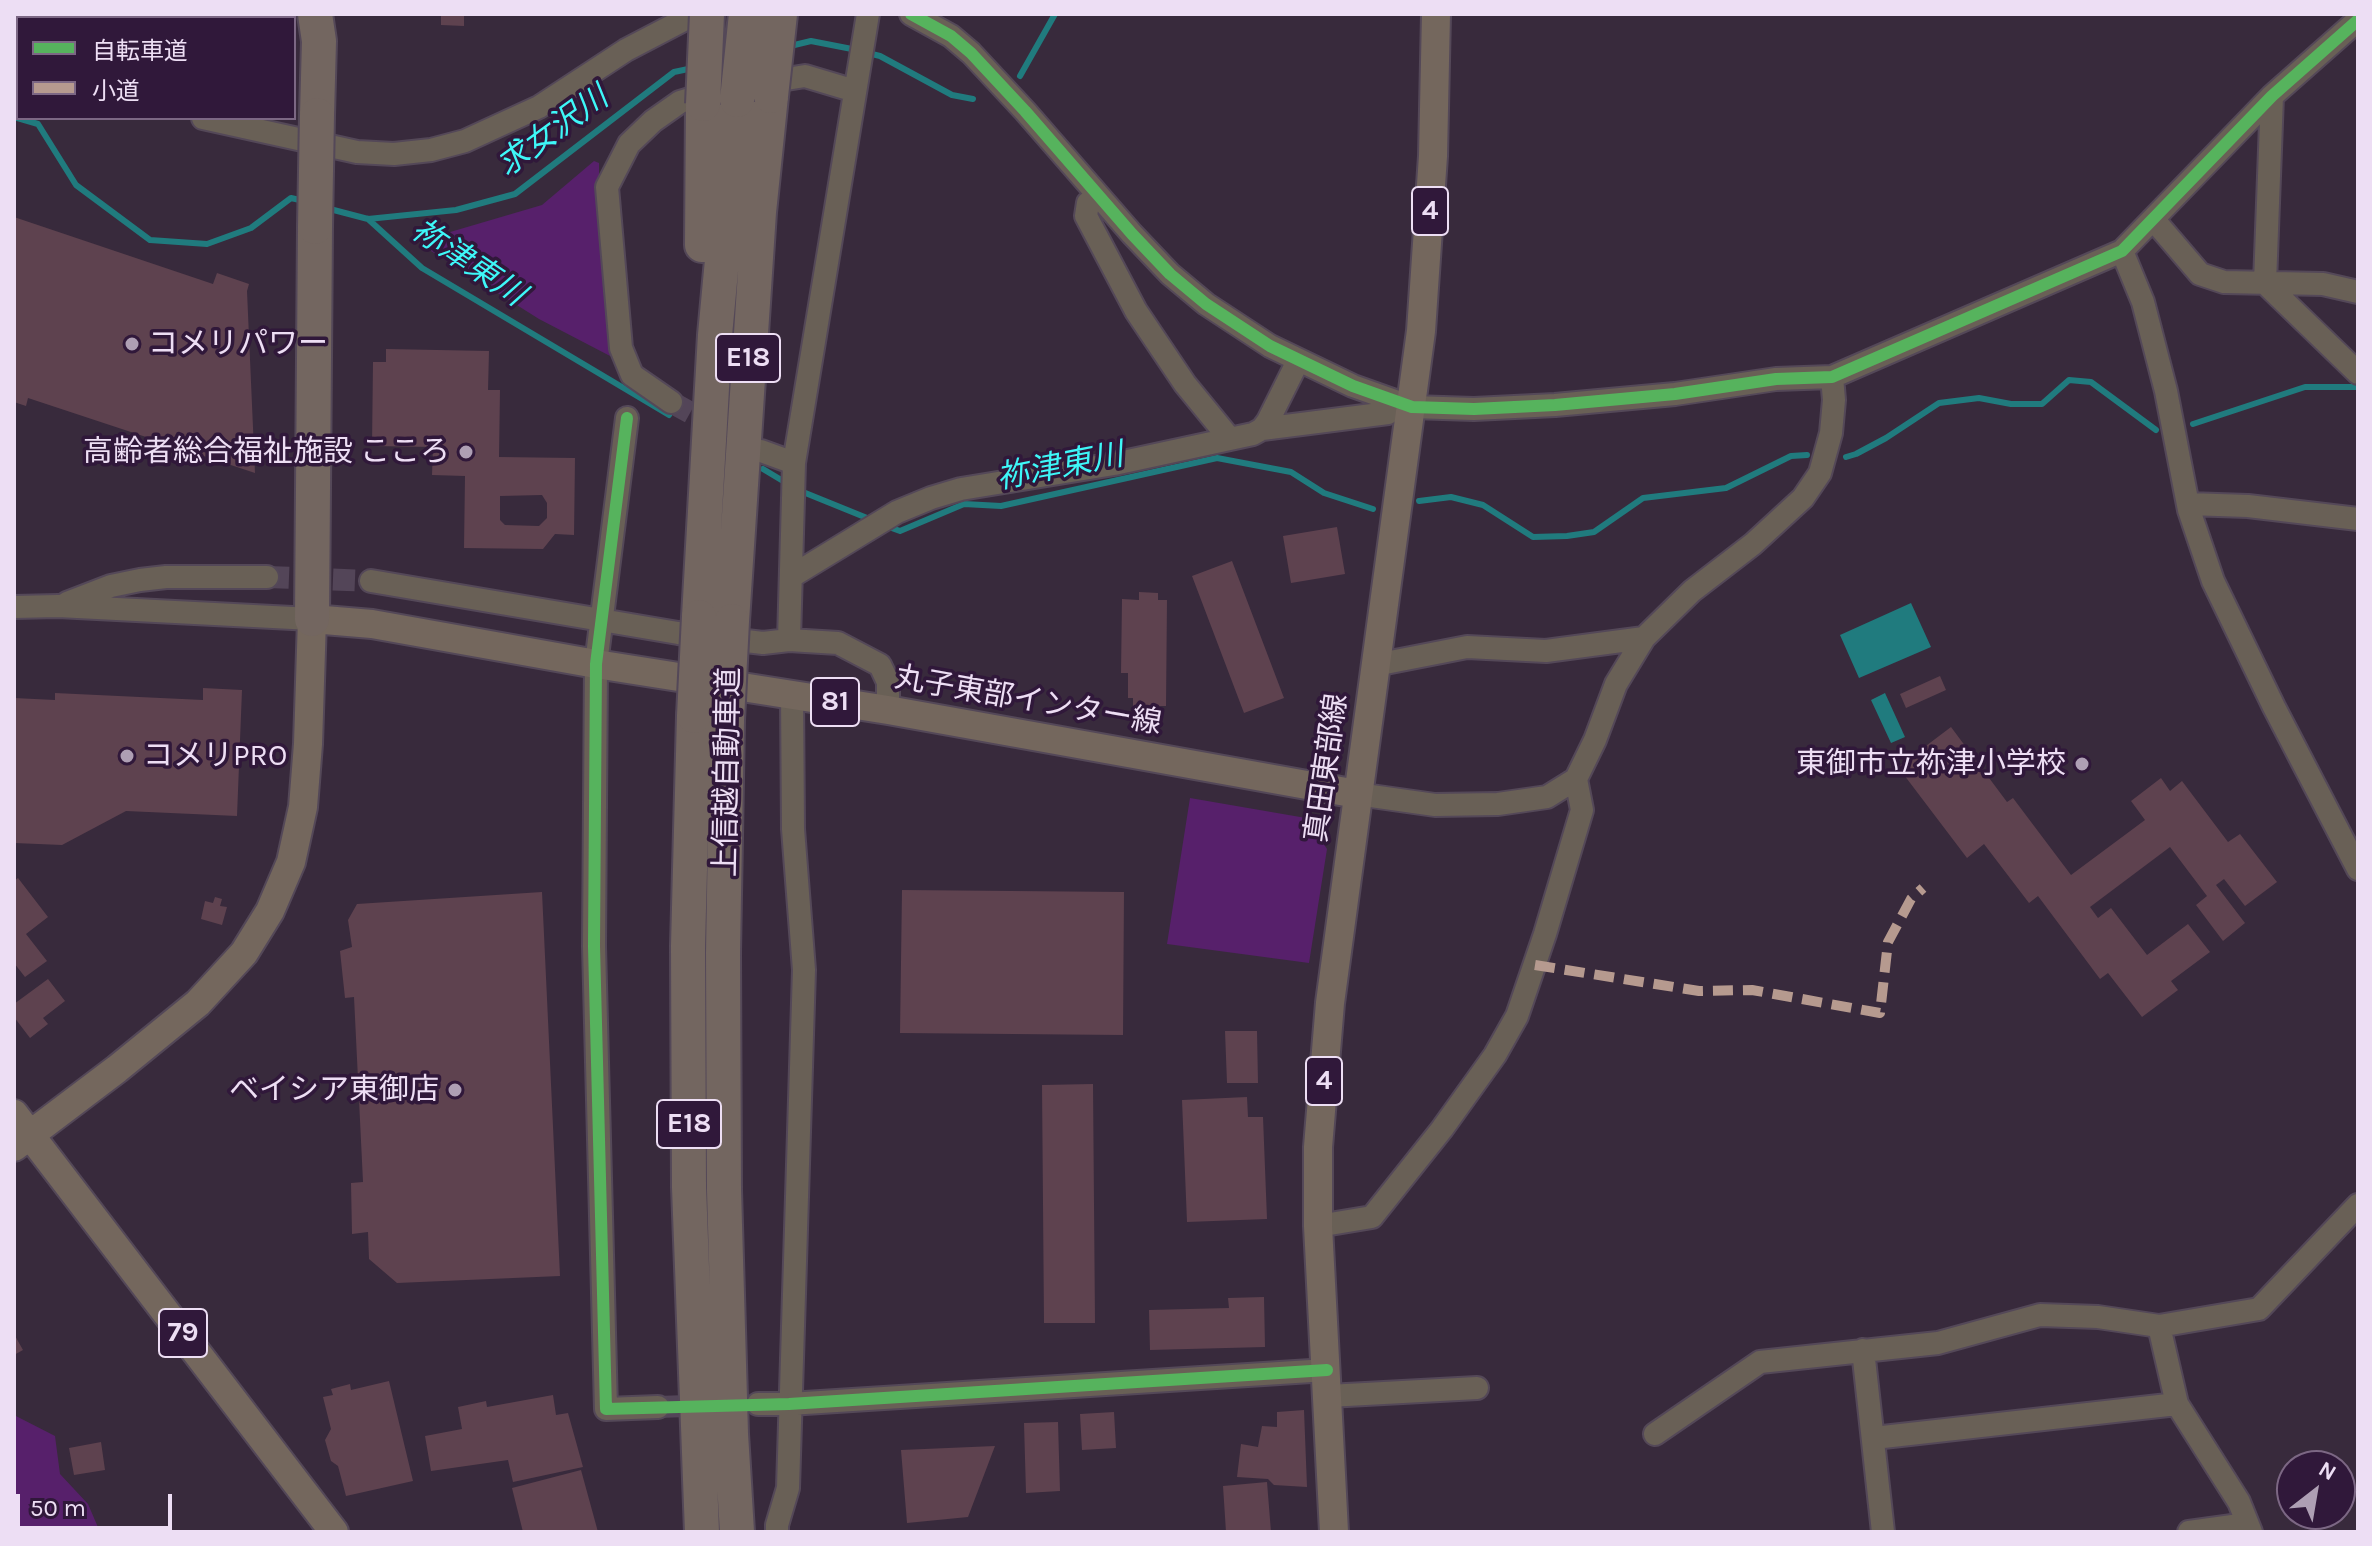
<!DOCTYPE html>
<html>
<head>
<meta charset="utf-8">
<style>
  body { margin:0 }
  #map { position:relative; width:2372px; height:1546px; overflow:hidden; background:#382a3c; font-family:Karla,"Noto Sans JP",sans-serif }
  canvas { display:block }
  .frame { position:absolute; inset:0; border:16px solid #eddef4; pointer-events:none }
  .legend { position:absolute; left:16px; top:16px; width:280px; height:104px; box-sizing:border-box; background:#30183a; border:2px solid #7c6784; margin:0; padding:10px 14px; list-style:none; font-size:24px; color:#eddef4 }
  .legend li { display:flex; align-items:center; gap:16px; height:40px }
  .legend b { width:40px; border:2px solid #7c6784 }
  .north { position:absolute; left:2276px; top:1450px; width:80px; height:80px; box-sizing:border-box; background:#30183a; border:2px solid #7c6784; border-radius:50%; rotate:31deg; font-size:22px; font-weight:700; line-height:32px; text-align:center; color:#eddef4 }
  .north::after { content:''; display:block; margin:auto; width:28px; height:36px; background:#ae9fb4; clip-path:polygon(50% 0,100% 100%,50% 72%,0 100%) }
  .scale { position:absolute; left:16px; top:1494px; width:156px; height:36px; box-sizing:border-box; border:4px solid #eddef4; border-top:0; padding-left:10px; font-size:24px; line-height:28px; white-space:nowrap; color:#eddef4; -webkit-text-stroke:6px #30183a; paint-order:stroke }
</style>
</head>
<body>
<div id="map">
<canvas width="2372" height="1546"></canvas>
<div class="frame"></div>
<ul class="legend">
<li><b style="height:10px;background:#56b35d"></b>自転車道</li>
<li><b style="height:10px;background:#b69a8f"></b>小道</li>
</ul>
<div class="north">N</div>
<div class="scale">50 m</div>
</div>
<script>
const g = document.querySelector('canvas').getContext('2d');
g.lineJoin = 'round';
function paint(path, color) {
  g.fillStyle = color;
  g.fill(path, 'evenodd');
}
function shape(rows) {
  const path = new Path2D();
  for (const r of rows) {
    path.moveTo(r[0], r[1]);
    for (let i = 2; i < r.length; i += 2) path.lineTo(r[i], r[i + 1]);
  }
  return path;
}
function stroke(path, color, width, dash) {
  g.strokeStyle = color;
  g.lineWidth = width;
  g.lineCap = dash ? 'butt' : 'round';
  g.setLineDash(dash || []);
  g.stroke(path);
}
function label(font, color, halo, rows, align = 'center') {
  g.font = font + ' Karla,"Noto Sans JP",sans-serif';
  g.lineWidth = 7;
  g.setLineDash([]);
  g.textBaseline = 'middle';
  g.strokeStyle = halo;
  g.fillStyle = color;
  for (const [text, x, y, turn = 0] of rows) {
    g.save();
    g.translate(x, y);
    g.rotate((+turn || 0) * Math.PI / 180);
    g.textAlign = isNaN(turn) ? turn : align;
    if (halo) g.strokeText(text, 0, 0);
    g.fillText(text, 0, 0);
    g.restore();
  }
}
paint(shape([
  [594,161,599,163,599,200,614,315,612,357,539,319,431,251,440,235,542,205],
  [1190,798,1306,818,1327,849,1309,963,1167,944],
  [14,1415,55,1436,60,1474,88,1504,100,1532,14,1532]
]), '#57206b');
paint(shape([
  [1911,603,1931,647,1859,678,1840,635],
  [1885,693,1905,737,1891,743,1871,700]
]), '#207b7e');
stroke(shape([
  [786,47,811,41,857,50],
  [868,53,880,56,952,95,973,99],
  [1020,76,1055,14],
  [14,117,38,124,76,185,150,240,207,244,251,228,291,198,304,201],
  [326,208,368,219,456,210,515,194,674,72,693,68],
  [368,219,422,268,669,415],
  [2193,424,2305,387,2356,387],
  [1846,457,1856,454,1886,438,1939,403,1979,398,2011,404,2042,404,2069,380,2091,382,2156,430],
  [763,469,788,484],
  [798,490,872,520],
  [1419,501,1451,497,1483,505,1533,537,1567,536,1594,532,1643,498,1726,488,1791,456,1807,455],
  [886,526,900,531,964,504,1001,506,1217,458,1291,472,1324,493,1373,509]
]), '#207b7e', 6);
paint(shape([
  [441,14,464,14,464,26,441,25],
  [14,217,213,284,217,273,249,284,247,291,255,473,28,398,26,406,14,402],
  [386,349,489,351,488,390,500,390,499,457,575,458,574,535,555,534,543,549,464,548,465,476,432,475,433,447,372,446,373,362,386,362],
  [542,495,547,503,547,518,539,526,505,525,500,520,500,496],
  [1337,527,1345,574,1291,583,1283,536],
  [1232,561,1284,698,1244,713,1192,576],
  [1139,592,1158,593,1158,600,1167,600,1166,706,1133,706,1133,698,1128,698,1128,673,1121,673,1122,599,1139,600],
  [1940,676,1946,690,1906,708,1900,694],
  [203,688,242,690,237,816,126,811,62,845,14,843,14,698,55,700,55,693,203,700],
  [1951,727,2007,802,2013,798,2071,875,2145,820,2131,801,2161,778,2170,791,2182,781,2228,842,2240,834,2277,882,2245,906,2224,879,2216,885,2245,923,2223,941,2196,905,2207,896,2170,847,2090,907,2098,918,2111,908,2147,955,2188,924,2210,952,2171,981,2178,990,2142,1017,2108,973,2100,979,2038,896,2029,903,1984,844,1967,858,1898,767],
  [18,878,48,917,26,934,47,961,25,977,14,963,14,881],
  [902,890,1124,892,1123,1035,900,1033],
  [542,892,560,1276,397,1283,369,1259,368,1232,352,1234,351,1183,363,1182,354,997,345,998,340,951,352,947,348,920,357,904],
  [215,897,222,899,220,906,227,907,222,925,201,919,205,901,213,903],
  [48,979,65,1001,43,1018,48,1024,30,1038,14,1017,14,1004],
  [1225,1031,1257,1031,1258,1083,1227,1083],
  [1093,1084,1095,1323,1044,1323,1042,1085],
  [1247,1097,1248,1117,1263,1117,1267,1219,1187,1222,1182,1100],
  [1264,1297,1265,1347,1150,1350,1149,1310,1229,1308,1228,1298],
  [14,1334,23,1350,14,1355],
  [389,1381,413,1481,346,1496,338,1466,331,1461,325,1440,331,1429,323,1397,333,1395,331,1389,350,1384,351,1390],
  [553,1395,556,1415,568,1413,583,1467,513,1482,508,1460,431,1471,425,1436,462,1429,458,1407,486,1401,487,1407],
  [1304,1410,1307,1487,1274,1485,1268,1479,1237,1477,1241,1444,1258,1447,1262,1426,1277,1427,1277,1412],
  [1114,1412,1116,1448,1082,1450,1080,1414],
  [1058,1422,1060,1491,1026,1493,1024,1423],
  [101,1442,105,1470,74,1475,69,1448],
  [995,1446,968,1517,907,1523,901,1450],
  [581,1470,598,1532,523,1532,512,1488],
  [1267,1482,1271,1532,1226,1532,1223,1486]
]), '#5e424f');
stroke(shape([
  [671,402,718,428],
  [267,577,371,581],
  [658,1407,709,1405]
]), '#534558', 22, [22, 11]);
const minor = shape([
  [911,14,951,36,971,53,1025,111,1132,234,1170,274,1206,304,1270,346,1353,386,1412,407,1474,409,1555,405,1675,394,1776,379,1832,377,2122,251,2272,96,2358,20],
  [253,18,253,14],
  [14,77,18,77],
  [762,83,805,76,855,91],
  [2272,96,2265,283,2358,373],
  [203,118,357,152,394,154,431,150,465,141,539,107,626,50,695,14],
  [1098,196,1088,203,1086,216,1136,311,1185,384,1230,439],
  [2153,219,2200,274,2224,282,2323,284,2358,292],
  [2122,251,2143,302,2166,391,2189,510,2213,581,2274,707,2358,869],
  [671,402,632,375,621,348,607,187,629,144,653,121,680,102,713,92],
  [627,418,596,664,594,946,606,1409,658,1407],
  [1262,429,1388,413],
  [761,451,794,463],
  [2188,504,2248,506,2358,519],
  [792,576,897,512,931,498,961,489,1114,464,1253,434,1262,429,1268,421,1298,361],
  [371,581,678,633,763,643,789,640,794,463,868,14],
  [67,603,111,586,140,580,166,577,267,577],
  [14,607,58,606,312,619],
  [789,640,838,643,880,665,888,682,888,710],
  [1375,665,1467,647,1546,651,1644,638],
  [1357,794,1435,805,1498,804,1547,797,1576,779,1595,740,1616,684,1644,638,1692,591,1753,544,1803,498,1820,473,1831,433,1834,400,1832,377],
  [1318,1226,1372,1217,1442,1129,1495,1055,1517,1016,1545,934,1582,810,1576,779],
  [2159,1326,2177,1404,2239,1502,2251,1532],
  [1863,1350,1883,1532],
  [1328,1396,1477,1388],
  [758,1404,789,1404,1327,1370],
  [1655,1434,1760,1362,1938,1343,2040,1315,2098,1317,2159,1326,2259,1309,2358,1205],
  [1874,1438,2177,1404],
  [777,1532,777,1525,788,1488,804,970,793,829,792,695],
  [2189,1532,2247,1524]
]);
const major = shape([
  [14,1114,334,1532],
  [14,1147,117,1069,198,1003,244,953,270,911,291,862,303,807,308,744,312,619,372,624,596,664,888,710,1357,794],
  [1334,1532,1318,1226,1318,1147,1330,1003,1421,331,1433,156,1436,14]
]);
const highway = shape([
  [315,14,319,41,317,115],
  [702,245,703,104],
  [699,617,715,335,737,100],
  [312,619,315,227],
  [732,621,759,212,771,96],
  [694,716,688,946,689,1187,702,1532],
  [727,720,723,953,724,1190,731,1434,737,1532]
]);
stroke(minor, '#544858', 26);
stroke(major, '#544858', 32);
stroke(highway, '#544858', 38);
stroke(minor, '#696056', 22);
stroke(major, '#74675d', 28);
stroke(highway, '#736660', 34);
const highwayBridge = shape([
  [771,96,780,14],
  [737,100,746,14],
  [703,104,707,14],
  [315,227,317,115],
  [694,716,699,617],
  [727,720,732,621]
]);
stroke(highwayBridge, '#544858', 38, []);
stroke(highwayBridge, '#736660', 34);
stroke(shape([
  [1535,965,1699,991,1752,990,1880,1013,1888,942,1911,899,1923,888]
]), '#b69a8f', 10, [20, 10]);
stroke(shape([
  [911,14,951,36,971,53,1025,111,1132,234,1170,274,1206,304,1270,346,1353,386,1412,407,1474,409,1555,405,1675,394,1776,379,1832,377,2122,251,2272,96,2358,20],
  [627,418,596,664,594,946,606,1409,789,1404,1327,1370]
]), '#56b35d', 12);
for (const [x, y, r, color] of [
  [132,344,8,"#ae9fb4"],
  [466,452,8,"#ae9fb4"],
  [127,756,8,"#ae9fb4"],
  [2082,764,8,"#ae9fb4"],
  [455,1090,8,"#ae9fb4"]
]) {
  const dot = new Path2D();
  dot.arc(x, y, r, 0, 2 * Math.PI);
  g.fillStyle = color;
  g.fill(dot);
  stroke(dot, '#30183a', 3);
}
for (const [x, y, w] of [
  [1430,211,36],
  [748,358,64],
  [835,702,48],
  [1324,1081,36],
  [689,1124,64],
  [183,1333,48]
]) {
  const box = new Path2D();
  box.roundRect(x - w / 2, y - 24, w, 48, 6);
  g.fillStyle = '#30183a';
  g.fill(box);
  stroke(box, '#eddef4', 2);
}
label('bold 28px', '#eddef4', null, [
  ["4",1430,211],
  ["E18",748,358],
  ["81",835,702],
  ["4",1324,1081],
  ["E18",689,1124],
  ["79",183,1333]
]);
label('30px', '#eddef4', '#30183a', [
  ["コメリパワー",148,344,"left"],
  ["高齢者総合福祉施設 こころ",450,452],
  ["コメリPRO",143,756,"left"],
  ["東御市立祢津小学校",2066,764],
  ["ベイシア東御店",439,1090]
], 'right');
label('30px', '#eddef4', '#30183a', [
  ["丸子東部インター線",1028,701,10],
  ["真田東部線",1327,768,-82],
  ["上信越自動車道",728,772,-89]
]);
label('italic 32px', '#3ef7f8', '#30183a', [
  ["求女沢川",553,132,-36],
  ["祢津東川",468,263,34],
  ["祢津東川",1060,467,-11]
]);
</script>
</body>
</html>
